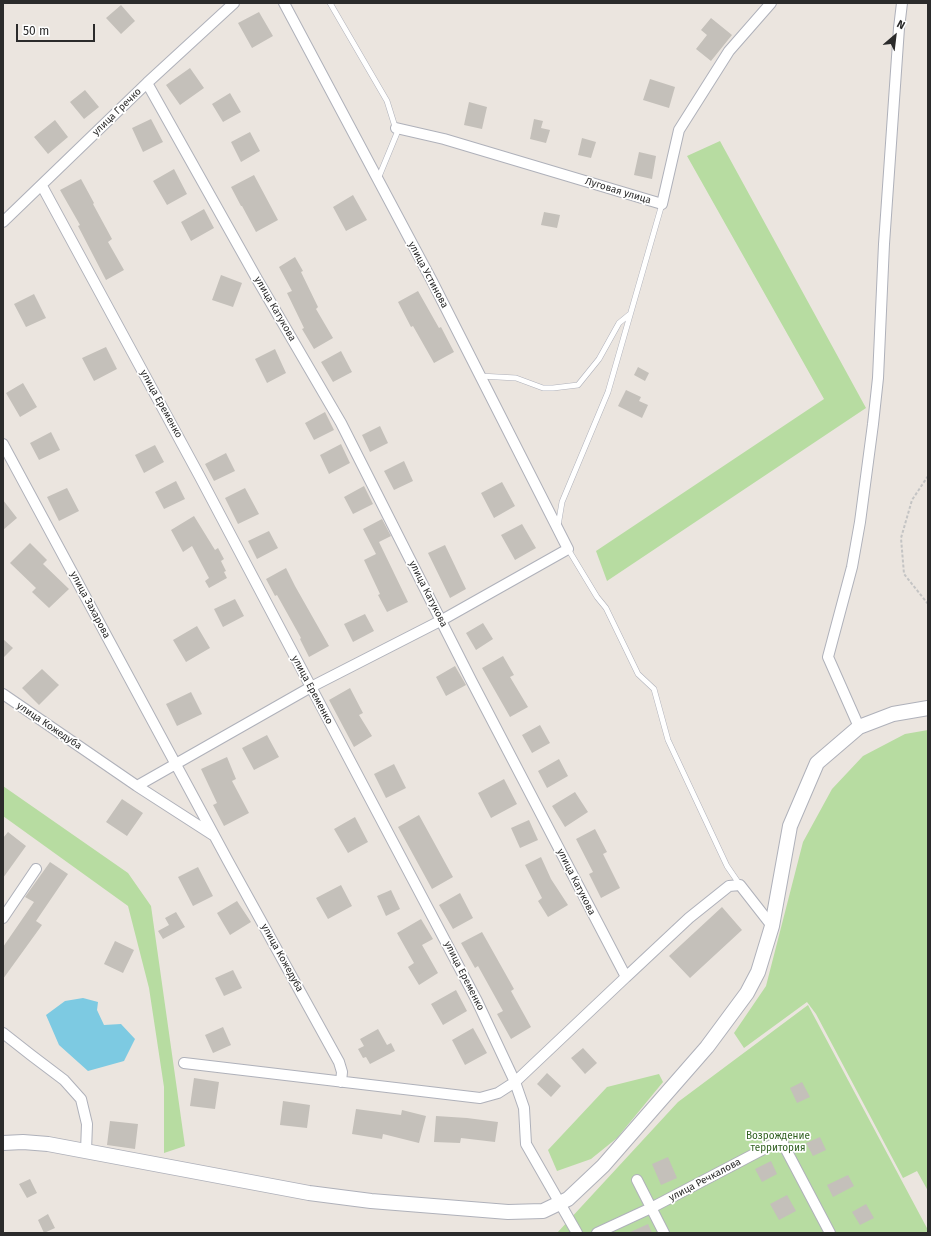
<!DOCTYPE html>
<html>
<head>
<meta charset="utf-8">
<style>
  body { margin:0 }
  #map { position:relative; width:931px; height:1236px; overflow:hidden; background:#ebe5df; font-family:"Fira Sans",sans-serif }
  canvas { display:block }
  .frame { position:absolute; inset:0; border:4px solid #2b2b2b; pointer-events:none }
  .north { position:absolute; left:875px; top:16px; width:40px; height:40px; -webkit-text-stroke:3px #fff; paint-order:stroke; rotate:28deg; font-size:11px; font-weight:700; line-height:16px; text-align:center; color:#2b2b2b }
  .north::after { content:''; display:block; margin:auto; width:14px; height:18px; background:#2b2b2b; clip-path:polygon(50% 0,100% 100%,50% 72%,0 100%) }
  .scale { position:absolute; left:16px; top:24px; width:79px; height:18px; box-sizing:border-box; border:2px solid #2b2b2b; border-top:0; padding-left:5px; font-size:12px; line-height:14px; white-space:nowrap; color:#2b2b2b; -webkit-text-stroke:3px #fff; paint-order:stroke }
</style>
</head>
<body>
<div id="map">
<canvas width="931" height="1236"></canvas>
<div class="frame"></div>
<div class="north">N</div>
<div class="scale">50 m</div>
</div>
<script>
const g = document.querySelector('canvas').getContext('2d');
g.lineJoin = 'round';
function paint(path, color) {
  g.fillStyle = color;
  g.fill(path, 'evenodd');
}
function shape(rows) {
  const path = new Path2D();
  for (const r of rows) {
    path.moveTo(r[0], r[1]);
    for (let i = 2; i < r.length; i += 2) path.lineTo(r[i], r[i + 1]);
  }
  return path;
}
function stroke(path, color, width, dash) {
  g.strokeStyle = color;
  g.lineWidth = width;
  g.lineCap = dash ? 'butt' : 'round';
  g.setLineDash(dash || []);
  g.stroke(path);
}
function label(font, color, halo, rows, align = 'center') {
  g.font = font + ' "Fira Sans",sans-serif';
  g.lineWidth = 3.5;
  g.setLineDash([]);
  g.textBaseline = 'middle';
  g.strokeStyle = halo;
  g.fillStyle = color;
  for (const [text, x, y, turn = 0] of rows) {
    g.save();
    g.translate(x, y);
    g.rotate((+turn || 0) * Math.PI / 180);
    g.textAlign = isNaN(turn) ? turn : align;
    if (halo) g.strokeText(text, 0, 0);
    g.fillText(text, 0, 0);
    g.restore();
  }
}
paint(shape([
  [720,141,866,408,607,581,596,551,824,399,687,156],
  [928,730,928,1191,917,1171,903,1178,816,1014,807,1002,744,1048,734,1033,766,986,803,842,832,789,863,756,905,734],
  [3,786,128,873,151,906,185,1146,164,1153,164,1087,149,988,128,906,3,816],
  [808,1005,928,1230,928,1233,557,1233,678,1102],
  [659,1074,663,1082,617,1138,591,1159,557,1171,548,1150,607,1087]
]), '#b7dca1');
paint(shape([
  [83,998,98,1002,97,1010,104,1025,121,1024,135,1039,124,1061,88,1071,59,1045,46,1015,65,1001]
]), '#7dcae2');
paint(shape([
  [121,5,135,21,121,34,106,18],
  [259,12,273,36,252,48,238,23],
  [711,18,732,35,711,61,696,49,707,35,701,30],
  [190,68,204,88,180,105,166,85],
  [650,79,675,87,669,108,643,100],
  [85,90,99,107,84,119,70,102],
  [230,93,241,112,223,122,212,104],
  [469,102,487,107,482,129,464,125],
  [151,119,163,142,143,152,132,128],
  [534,119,543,121,541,128,550,130,546,143,530,139],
  [55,120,68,137,48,154,34,137],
  [250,132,260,151,241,162,231,142],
  [582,138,596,142,591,158,578,155],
  [639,152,656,156,652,179,634,175],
  [174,169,187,194,167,205,153,181],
  [254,175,278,220,256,232,242,206,241,206,231,187],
  [81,179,94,203,93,204,112,239,108,242,124,270,106,280,78,226,80,225,60,190],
  [353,195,367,220,346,231,333,207],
  [204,209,214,228,191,241,181,222],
  [544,212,560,215,557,228,541,225],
  [295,257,303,271,301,272,318,307,316,309,333,338,314,349,302,329,304,328,287,293,292,291,279,267],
  [221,275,242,283,233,307,212,300],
  [418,291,439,328,441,327,454,352,434,363,413,326,411,327,398,302],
  [34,294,46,318,26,327,14,304],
  [106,347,117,369,94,381,82,358],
  [275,349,286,373,267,383,255,359],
  [341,351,352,372,333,382,321,362],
  [638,367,649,373,645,381,634,375],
  [23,383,37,407,20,417,6,393],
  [626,390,641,397,639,401,648,405,642,418,618,406],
  [325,412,334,430,314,440,305,423],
  [380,426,388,443,370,452,362,435],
  [51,432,60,450,39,460,30,443],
  [341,444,350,463,329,474,320,455],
  [155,445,164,462,144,473,135,455],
  [226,453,235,471,214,481,205,464],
  [404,461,413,481,394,490,384,471],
  [176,481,185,499,164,509,155,492],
  [502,482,515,506,494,518,481,493],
  [364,486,373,504,353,514,344,497],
  [67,488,79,511,59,521,47,497],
  [245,488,259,514,238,524,225,498],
  [3,500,17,518,3,530],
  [194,516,215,550,218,548,224,559,221,561,226,571,224,572,227,578,209,588,205,581,209,578,192,546,183,552,171,530],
  [382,519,391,536,379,542,408,602,387,612,378,595,380,594,364,560,376,554,363,529],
  [522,524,536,548,515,560,501,535],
  [269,531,278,548,257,559,248,541],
  [30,543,47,560,43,564,69,589,49,608,32,592,36,588,10,563],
  [445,545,466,589,450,598,428,553],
  [286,568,295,586,329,646,309,657,300,639,301,638,277,595,275,596,266,579],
  [235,599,244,616,223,627,214,609],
  [365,614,374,631,353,642,344,624],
  [483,623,493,639,476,650,466,633],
  [197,626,210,648,186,662,173,640],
  [3,639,13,648,3,658],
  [503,656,514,675,510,677,528,707,510,717,482,668],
  [455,666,466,685,446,696,436,677],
  [42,669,59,685,39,705,22,688],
  [350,688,363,713,359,715,372,736,354,747,329,700],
  [191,692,202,714,177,726,166,704],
  [540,725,550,743,532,753,522,735],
  [267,735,279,757,254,770,242,748],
  [227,757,236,779,232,781,249,813,224,826,213,805,217,803,201,769],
  [559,759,568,776,547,788,538,771],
  [394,764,406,788,386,798,374,774],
  [504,779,517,804,491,818,478,793],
  [575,792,588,812,565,827,552,806],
  [122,799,143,813,127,836,106,822],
  [419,815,453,877,432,889,398,827],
  [355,817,368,842,348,853,334,829],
  [529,820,538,840,520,848,511,828],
  [595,829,607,852,603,854,620,888,601,898,589,874,593,872,576,839],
  [8,832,26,846,3,878,3,838],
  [541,857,551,879,568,905,548,917,538,901,542,898,525,865],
  [50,862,68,874,36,921,42,925,3,979,3,947,34,902,25,897],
  [198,867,213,896,193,906,178,877],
  [341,885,352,906,328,919,316,898],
  [391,890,400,909,386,916,377,896],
  [460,893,473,918,453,929,439,905],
  [237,901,251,922,230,935,217,913],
  [722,907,742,930,690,978,669,956],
  [176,912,185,927,163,939,158,931,169,925,165,918],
  [421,919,433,939,422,945,438,973,419,985,408,967,414,963,397,933],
  [482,932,514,989,511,991,531,1027,511,1039,497,1014,503,1011,478,966,475,968,461,943],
  [115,941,134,950,123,973,104,964],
  [233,970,242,988,224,996,215,978],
  [456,990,467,1011,443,1025,431,1004],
  [223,1027,231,1045,213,1053,205,1035],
  [473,1028,487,1053,465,1065,452,1040],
  [378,1029,387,1045,391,1043,395,1051,370,1064,366,1057,363,1058,358,1049,364,1046,360,1039],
  [583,1048,597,1063,585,1074,571,1058],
  [547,1073,561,1086,551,1097,537,1084],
  [194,1078,219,1082,215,1109,190,1106],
  [802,1082,810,1097,797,1103,790,1088],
  [283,1101,310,1105,307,1128,280,1125],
  [356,1109,401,1115,402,1110,426,1116,419,1143,383,1134,382,1139,352,1134],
  [436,1116,467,1118,498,1122,495,1142,461,1138,460,1143,434,1142],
  [110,1121,138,1124,135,1149,107,1145],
  [820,1137,826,1150,813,1156,806,1143],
  [668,1157,677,1178,661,1185,652,1164],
  [771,1161,777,1174,762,1182,755,1169],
  [848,1175,854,1186,833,1197,827,1185],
  [30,1179,37,1193,27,1198,19,1184],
  [787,1195,796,1211,779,1220,770,1204],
  [866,1204,874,1218,860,1225,852,1212],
  [48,1214,55,1228,44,1233,38,1220],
  [648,1224,652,1233,628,1233]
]), '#c4c0ba');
const service = shape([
  [330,3,387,101,397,133,378,179],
  [480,376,516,378,543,388,553,388,578,385,599,359,619,323,630,314],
  [558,526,562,502,608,392,662,204],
  [568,549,597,597,606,608,638,674,654,689,668,740,727,866,740,885]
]);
const minor = shape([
  [147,83,257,279,341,423,471,680,626,977,515,1082,498,1093,480,1098,184,1063],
  [396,128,444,139,662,204,679,130,729,51,771,3],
  [42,186,200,477,477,1001,515,1082,524,1108,526,1144,577,1233],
  [3,222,147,83,234,3],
  [3,444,228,861,339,1062,342,1072,341,1082],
  [3,694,137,786,213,835],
  [859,727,828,657,852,567,860,522,873,424,878,378,884,244,899,28,902,3],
  [137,786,311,687,442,620,568,549,432,281,284,3],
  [3,918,36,869],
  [626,977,689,918,729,886,740,885,772,926],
  [3,1033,31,1055,64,1080,81,1099,87,1124,86,1151],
  [637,1180,664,1233],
  [597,1233,651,1208,781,1140,830,1233]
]);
const secondary = shape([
  [3,1143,23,1142,48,1144,309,1193,371,1201,508,1212,543,1211,568,1199,603,1166,707,1047,747,993,758,972,772,926,790,826,817,763,859,727,893,714,928,708]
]);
stroke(service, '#afb1ba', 6);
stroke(minor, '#afb1ba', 12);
stroke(secondary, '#afb1ba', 16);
stroke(shape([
  [928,476,912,500,901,538,904,574,928,604]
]), '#c4c4c4', 2, [3, 2]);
stroke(service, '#fff', 5);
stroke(minor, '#fff', 10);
stroke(secondary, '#fff', 14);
label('10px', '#2b2b2b', '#fff', [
  ["улица Гречко",117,112,-44],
  ["Луговая улица",618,191,17],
  ["улица Устинова",428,275,62],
  ["улица Катукова",275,309,60],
  ["улица Еременко",161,404,61],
  ["улица Катукова",428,594,63],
  ["улица Захарова",90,605,62],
  ["улица Еременко",312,690,62],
  ["улица Кожедуба",49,726,34],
  ["улица Катукова",576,882,63],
  ["улица Кожедуба",282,958,61],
  ["улица Еременко",464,976,63],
  ["улица Речкалова",705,1180,-28]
]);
label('10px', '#316122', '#fff', [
  ["Возрождение",778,1136],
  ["территория",778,1148]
]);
</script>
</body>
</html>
